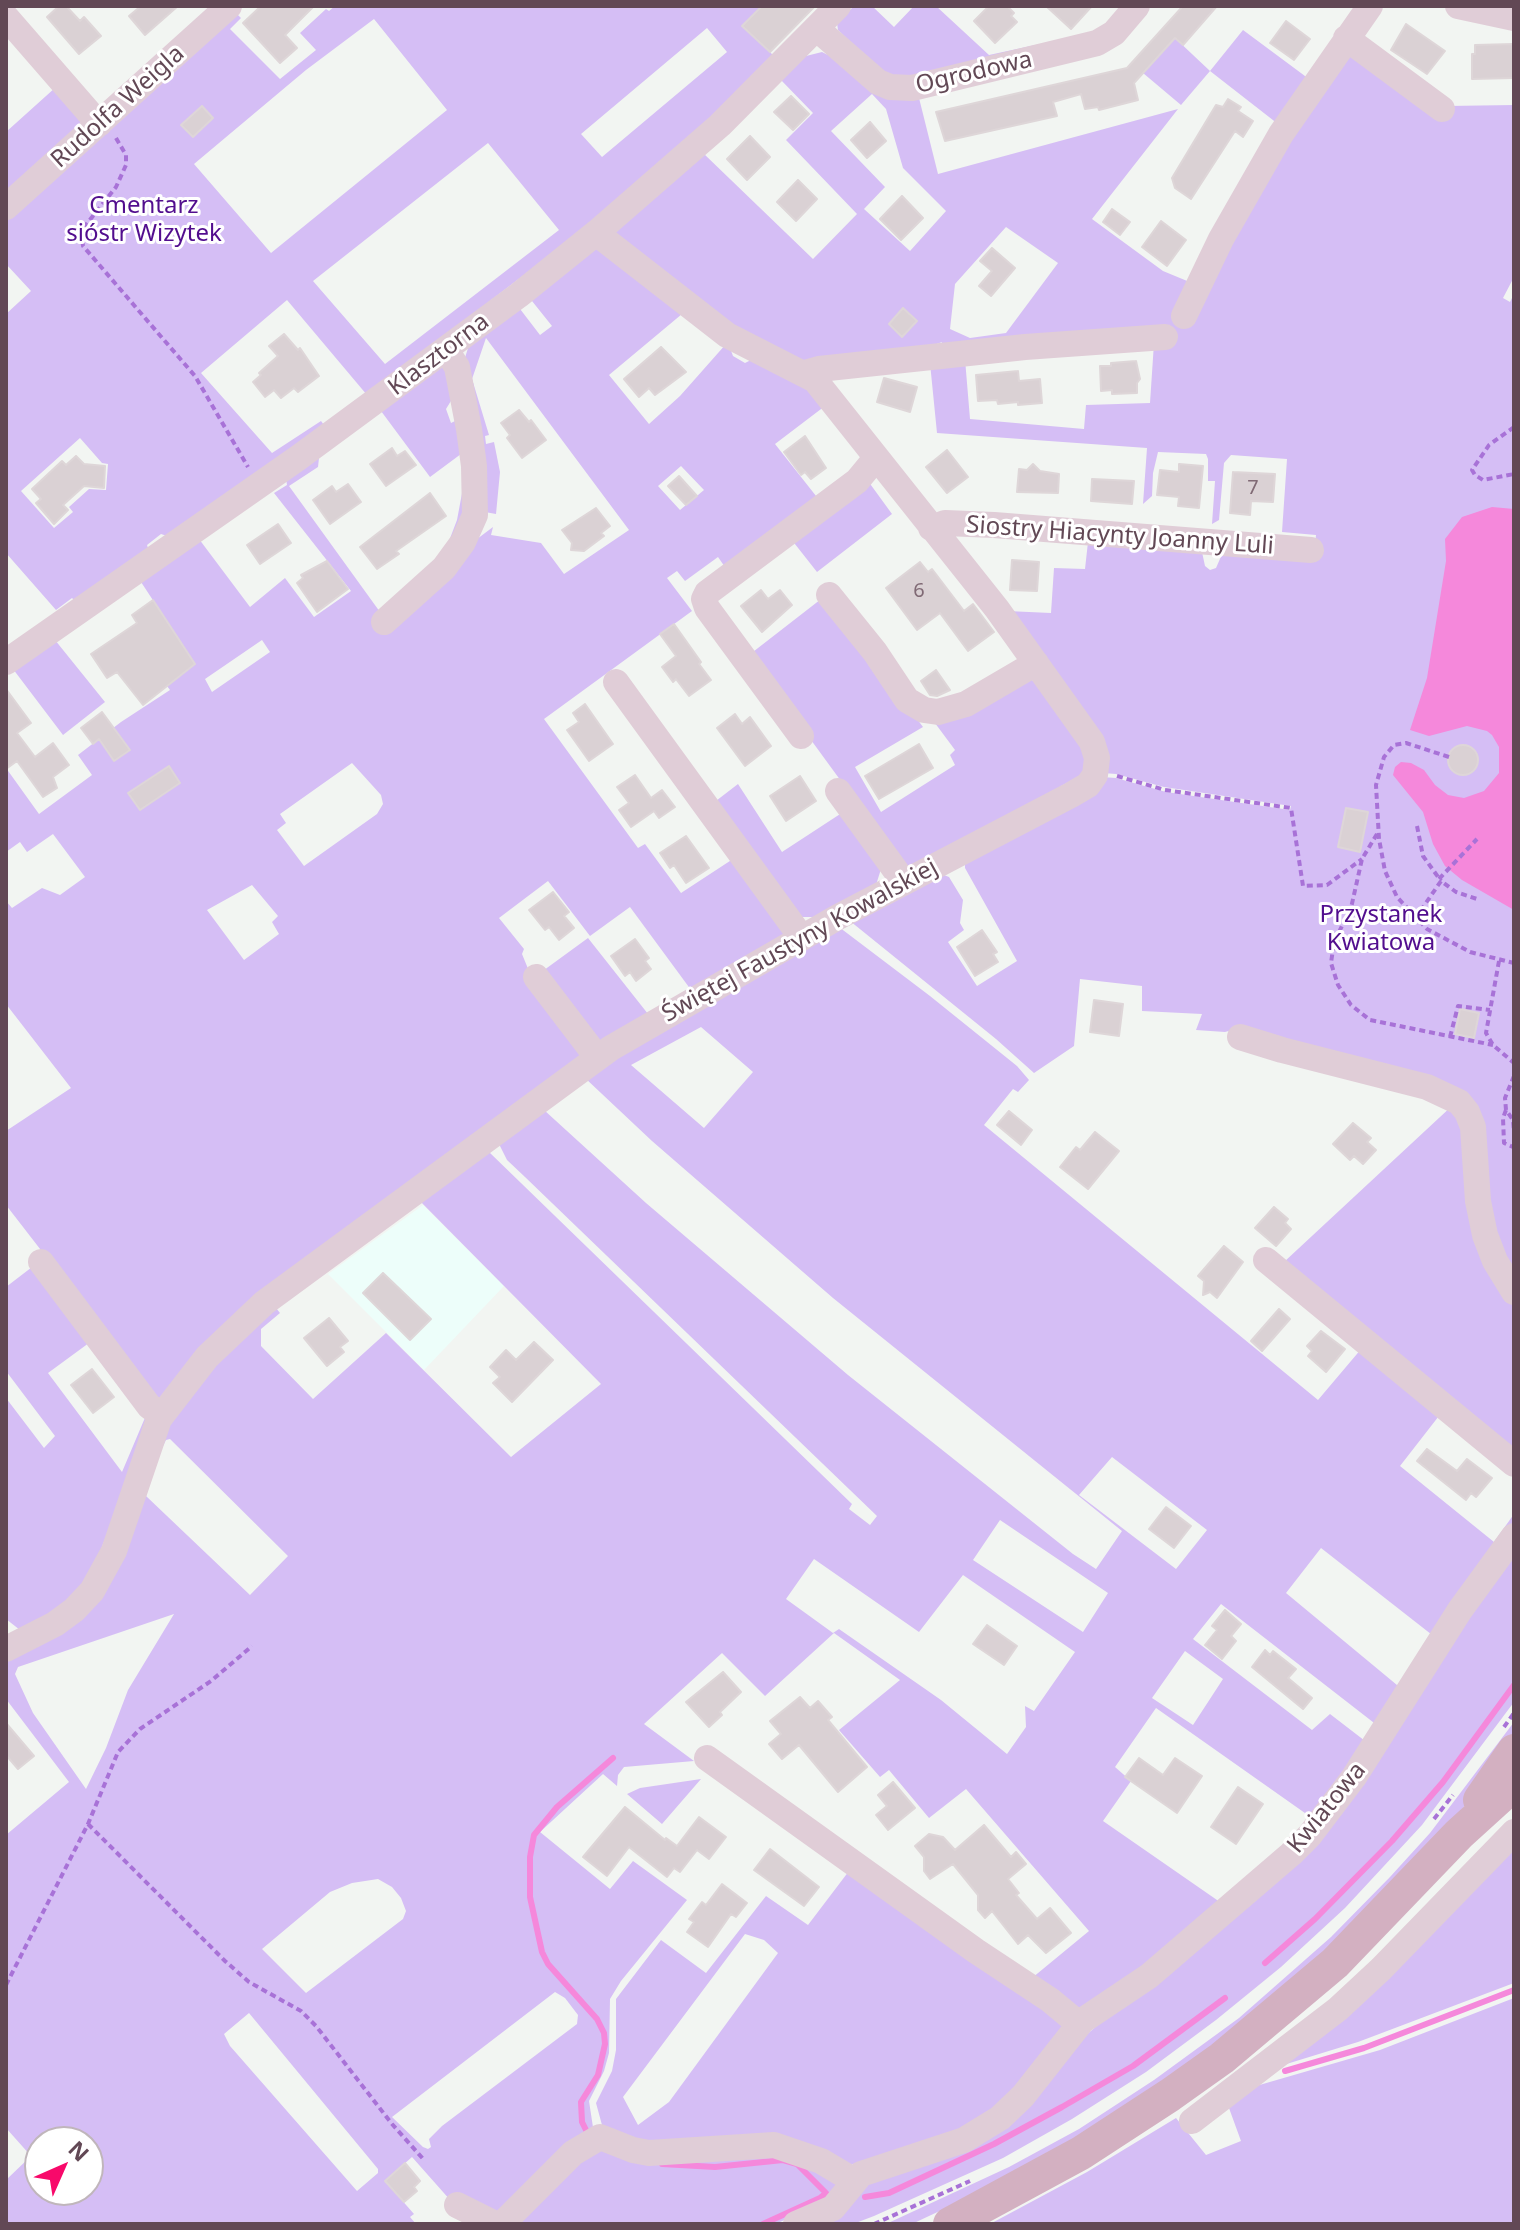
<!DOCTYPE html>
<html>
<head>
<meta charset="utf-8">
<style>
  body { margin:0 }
  #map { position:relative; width:1520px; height:2230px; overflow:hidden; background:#f2f5f2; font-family:"Noto Sans",sans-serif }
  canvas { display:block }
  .frame { position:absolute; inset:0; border:8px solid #624855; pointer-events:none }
  .north { position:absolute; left:24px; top:2126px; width:80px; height:80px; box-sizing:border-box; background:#fff; border:2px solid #c0b6bb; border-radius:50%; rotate:45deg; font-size:22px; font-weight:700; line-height:32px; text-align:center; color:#624855 }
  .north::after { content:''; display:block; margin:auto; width:28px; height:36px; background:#f8096a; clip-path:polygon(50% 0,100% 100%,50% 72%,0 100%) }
</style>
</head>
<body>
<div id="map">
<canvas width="1520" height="2230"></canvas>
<div class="frame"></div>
<div class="north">N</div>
</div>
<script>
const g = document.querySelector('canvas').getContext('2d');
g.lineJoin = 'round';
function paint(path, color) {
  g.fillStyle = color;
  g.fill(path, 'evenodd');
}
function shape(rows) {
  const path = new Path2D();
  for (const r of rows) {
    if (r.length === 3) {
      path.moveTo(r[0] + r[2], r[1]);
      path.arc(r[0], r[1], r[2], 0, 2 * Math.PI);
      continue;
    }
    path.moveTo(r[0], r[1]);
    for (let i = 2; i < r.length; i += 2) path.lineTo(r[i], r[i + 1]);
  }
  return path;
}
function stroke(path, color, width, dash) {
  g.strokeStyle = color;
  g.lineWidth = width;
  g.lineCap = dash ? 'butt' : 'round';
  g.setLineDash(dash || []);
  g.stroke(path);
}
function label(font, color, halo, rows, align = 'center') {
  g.font = font + ' "Noto Sans",sans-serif';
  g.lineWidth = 6;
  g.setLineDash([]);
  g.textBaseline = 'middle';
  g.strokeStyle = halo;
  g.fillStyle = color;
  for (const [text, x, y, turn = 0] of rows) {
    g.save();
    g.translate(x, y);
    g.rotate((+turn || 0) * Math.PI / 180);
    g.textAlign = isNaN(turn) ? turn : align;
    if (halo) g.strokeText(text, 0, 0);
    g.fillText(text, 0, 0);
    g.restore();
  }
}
paint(shape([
  [423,1205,504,1286,424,1370,328,1274]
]), '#edfefa');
paint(shape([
  [335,6,762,6,743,26,774,56,734,98,588,226,367,395,287,300,201,373,272,453,321,421,324,425,167,536,161,534,147,545,148,548,75,601,72,598,56,610,6,553,6,314,31,291,6,264,6,219,235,12,241,18,230,29,280,79,316,50,300,33,326,9,329,11],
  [374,19,447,110,271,253,194,164,306,70],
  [707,28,727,52,602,157,581,134],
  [488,143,559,230,385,364,313,281],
  [80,438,102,463,108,464,106,490,89,489,69,507,73,512,54,528,21,491],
  [854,6,872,6,894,27,914,6,936,6,989,55,1040,44,926,77,887,77,838,30,837,23],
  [1374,6,1382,6,1363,32,1366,42,1447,106,1514,105,1514,277,1503,298,1510,302,1514,294,1514,1284,1496,1253,1485,1218,1476,1123,1469,1107,1452,1092,1259,1039,1242,1033,1243,1027,1225,1032,1196,1030,1202,1014,1142,1011,1142,986,1080,979,1074,1046,1034,1073,996,1039,850,921,853,914,941,870,944,875,949,877,963,900,960,923,964,930,948,942,977,986,1017,961,965,868,965,857,1084,794,1102,777,1116,778,1166,792,1290,810,1291,806,1164,787,1116,774,1103,773,1104,758,1097,741,1007,611,1051,613,1054,568,1085,569,1088,542,956,532,946,537,991,591,943,533,949,528,961,527,1188,544,1202,552,1205,566,1210,570,1216,568,1223,552,1314,559,1316,535,1282,532,1287,459,1231,455,1224,463,1219,520,1212,524,1215,481,1208,481,1208,459,1206,454,1158,452,1153,473,1152,496,1143,504,1147,448,937,433,930,363,824,373,822,377,866,433,863,433,820,379,822,373,824,372,897,364,1012,351,1016,353,965,359,970,419,1084,429,1086,405,1150,403,1154,343,1113,344,1155,341,1156,333,1007,342,943,353,940,347,942,342,910,354,825,364,804,364,772,353,733,332,633,258,614,240,613,233,703,153,813,259,857,214,786,140,813,113,780,79,802,57,822,52,838,60,857,75,855,78,880,96,897,99,919,98,938,174,1178,109,1092,219,1163,271,1192,283,1176,320,1191,320,1196,299,1261,175,1306,101,1348,44,1371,61,1374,56,1359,41,1358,35,1359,28],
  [872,94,886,109,903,168,946,211,910,251,864,209,885,187,831,131],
  [1006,227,1058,263,1006,333,970,338,950,329,955,284],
  [1243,30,1309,79,1278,124,1210,71,1181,105,1143,73,1175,38,1210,71],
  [56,87,81,121,79,128,6,195,6,132],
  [596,247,682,314,609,375,649,424,680,396,726,344,730,348,733,356,745,363,753,359,788,371,825,406,775,444,820,501,727,570,718,557,685,581,677,571,667,578,692,611,544,719,638,848,645,844,681,893,736,857,791,934,694,994,630,907,590,936,548,881,499,918,524,949,522,954,531,976,588,1051,160,1404,6,1205,6,1131,71,1088,6,1004,6,901,12,908,42,888,60,895,85,877,53,834,27,852,20,842,6,852,6,768,39,814,92,775,78,755,121,722,170,690,161,678,189,655,141,582,199,539,250,607,285,578,314,617,351,591,274,493,287,485,286,479,319,458,318,467,289,486,380,612,493,527,491,535,541,543,564,574,629,530,486,338,472,379,489,435,485,436,486,444,494,442,500,472,496,514,485,512,463,364,469,345,517,305,540,335,552,326,528,296],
  [681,466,704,490,680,510,658,486],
  [262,640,270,652,212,692,205,679],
  [352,763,381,795,383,804,377,814,304,866,277,830,286,823,280,814],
  [252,885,278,916,272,922,279,934,244,960,207,910],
  [436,367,445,368,457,391,446,409,451,423,461,418,471,507,449,541,457,520,463,488,461,454,430,477,381,411],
  [868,481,892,514,817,572,791,539],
  [825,596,923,727,855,767,881,812,955,765,950,755,955,750,929,715,1025,673,1067,715,1090,770,914,868,881,869,876,885,816,917,795,917,712,804,738,784,782,852,857,803,749,655],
  [55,640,105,702,63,735,13,669],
  [835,924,930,996,1017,1066,1029,1080,1018,1092,1013,1089,984,1125,1318,1400,1362,1348,1275,1277,1284,1280,1354,1339,1363,1349,1443,1411,1514,1470,1442,1412,1400,1466,1494,1542,1514,1514,1514,1529,1436,1638,1321,1548,1286,1593,1403,1690,1378,1726,1221,1604,1193,1639,1312,1730,1330,1714,1369,1744,1340,1790,1319,1816,1312,1818,1156,1708,1115,1767,1131,1781,1103,1821,1217,1900,1224,1908,1130,1984,1096,2006,1081,2009,1065,2004,1003,1962,1004,1959,1032,1978,1089,1931,966,1789,929,1818,889,1770,880,1777,839,1730,900,1680,834,1633,765,1696,722,1653,644,1724,694,1761,624,1767,618,1775,617,1786,603,1774,540,1832,610,1889,633,1861,687,1900,621,1981,610,1999,609,2053,604,2071,589,2101,594,2134,568,2153,502,2219,498,2220,471,2207,451,2201,412,2157,385,2181,414,2214,410,2217,416,2224,6,2224,6,2180,31,2156,6,2128,6,1835,69,1782,6,1699,6,1654,62,1625,94,1595,121,1545,154,1445,169,1413,196,1376,254,1317,272,1303,280,1313,261,1329,261,1346,313,1399,386,1333,511,1457,601,1384,415,1196,476,1151,488,1151,852,1504,849,1509,870,1525,877,1516,525,1177,507,1160,499,1144,501,1136,510,1128,614,1051],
  [701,1027,753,1072,704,1128,631,1065],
  [585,1078,652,1141,833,1298,1122,1531,1096,1569,1073,1554,848,1375,646,1203,544,1110],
  [170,1439,288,1556,250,1595,146,1496,160,1452,166,1440],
  [1112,1457,1207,1530,1176,1569,1079,1495],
  [1000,1520,1108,1593,1083,1632,973,1560],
  [814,1559,919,1632,963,1575,1075,1652,1034,1711,1025,1706,1026,1727,1007,1754,941,1700,839,1629,833,1633,786,1599],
  [174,1614,128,1690,106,1748,86,1789,33,1713,15,1674,18,1667],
  [1185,1651,1223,1679,1193,1725,1152,1698],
  [378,1879,392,1887,401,1898,406,1911,403,1919,306,1993,262,1949,330,1892,352,1883],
  [555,1992,565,1998,578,2015,577,2024,442,2126,429,2139,431,2147,428,2149,423,2147,392,2117],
  [249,2013,378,2169,378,2173,357,2191,230,2046,224,2034],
  [40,2142,88,2142,88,2190,40,2190],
  [588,938,652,1019,599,1050,540,973],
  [1454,1104,1514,1298,1514,1459,1284,1262],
  [36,1264,93,1340,48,1373,122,1472,147,1413,152,1420,83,1595,20,1630,6,1619,6,1398,44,1448,55,1436,6,1371,6,1287],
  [1514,1545,1514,1702,1422,1825,1345,1908,1281,1967,1216,2020,1146,2072,1072,2119,1003,2158,874,2216,853,2224,812,2224,867,2181,965,2147,1065,2053,1296,1856],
  [1514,1722,1514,1741,1463,1808,1284,1993,1133,2106,963,2200,912,2224,886,2224,1009,2167,1079,2129,1154,2080,1239,2018,1331,1937,1390,1877,1430,1833],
  [701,1779,662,1824,627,1794,640,1788],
  [1514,1847,1514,1983,1358,2042,1280,2066],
  [849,1871,1064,2025,991,2118,860,2165,662,2149,602,2125,596,2103,612,2071,616,2050,616,1999,661,1940,706,1973,766,1896,808,1925],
  [745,1934,764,1940,778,1953,669,2102,638,2125,623,2097],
  [1514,1998,1514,2224,990,2224,1087,2172,1176,2118,1206,2155,1241,2141,1229,2108,1256,2086,1380,2050],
  [769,2148,838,2184,818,2206,775,2224,509,2224,584,2149]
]), '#d5bef5');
paint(shape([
  [1492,507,1514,509,1514,910,1462,880,1445,866,1433,844,1423,812,1393,775,1395,767,1401,762,1411,763,1424,770,1435,785,1448,795,1464,798,1484,791,1499,773,1499,747,1492,735,1487,731,1467,726,1429,736,1410,730,1427,678,1446,561,1445,539,1462,517]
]), '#f588db');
stroke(shape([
  [1265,1963,1315,1919,1392,1841,1443,1782,1514,1685],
  [1285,2071,1364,2048,1514,1990],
  [588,2134,582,2122,581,2102,598,2075,605,2044,604,2033,597,2019,548,1964,542,1952,530,1897,530,1857,534,1835,557,1807,613,1758],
  [662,2164,715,2167,783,2160,797,2164,826,2193,820,2198,763,2224],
  [865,2197,889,2193,994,2144,1062,2107,1133,2066,1225,1998]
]), '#f588db', 6);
const building = shape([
  [59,6,66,6,80,21,84,17,101,36,79,54,47,17,59,6],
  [141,6,178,6,145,35,129,16,141,6],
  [261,6,314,6,285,35,297,48,280,63,243,23,261,6],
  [762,6,815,6,770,52,742,26,762,6],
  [989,6,1007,6,1014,13,1011,16,1017,22,995,43,974,21,989,6],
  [1046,6,1092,6,1071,29,1046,6],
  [1183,6,1217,6,1183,45,1175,38,1134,83,1138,100,1099,110,1098,107,1085,109,1081,94,1053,102,1057,116,945,141,936,112,1127,68,1183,6],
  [1286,21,1310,39,1294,60,1270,43,1286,21],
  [1406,24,1445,51,1427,74,1391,50,1406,24],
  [1514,44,1514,78,1472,79,1472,54,1475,54,1475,45,1514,44],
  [791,96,809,114,793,130,774,112,791,96],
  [1228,99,1241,107,1238,111,1253,121,1243,137,1235,131,1191,199,1175,188,1172,178,1216,105,1223,107,1228,99],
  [202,106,213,118,193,137,181,125,202,106],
  [870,122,886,141,867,158,851,140,870,122],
  [750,136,770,157,747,180,727,159,750,136],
  [798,180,817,199,796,221,777,202,798,180],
  [902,196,923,218,901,240,880,219,902,196],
  [1112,209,1130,222,1120,235,1103,222,1112,209],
  [1161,221,1186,240,1167,266,1142,247,1161,221],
  [992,248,1015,268,991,296,979,286,992,271,980,261,992,248],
  [903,308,917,321,902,337,889,324,903,308],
  [284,334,298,350,300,348,319,376,298,392,294,388,281,398,274,390,265,397,253,382,261,375,259,373,278,356,269,346,284,334],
  [661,347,686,372,655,395,649,388,639,397,624,379,661,347],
  [1136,361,1140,379,1137,383,1137,393,1112,394,1112,390,1101,391,1100,366,1111,366,1111,363,1136,361],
  [1018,371,1019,381,1040,379,1042,403,1018,405,1018,402,998,404,997,400,978,401,976,375,1018,371],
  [884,378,917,387,910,412,877,402,884,378],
  [519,410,529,422,531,420,546,440,522,458,507,438,510,435,501,423,519,410],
  [805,436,826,468,811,479,805,472,801,475,784,452,805,436],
  [392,448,397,456,405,451,416,465,386,486,370,464,392,448],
  [947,450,968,477,947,493,926,467,947,450],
  [76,456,84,464,105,466,104,488,84,486,63,505,68,510,54,524,36,503,41,499,32,489,62,461,66,465,76,456],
  [1033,464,1040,471,1059,474,1058,493,1017,492,1019,469,1027,470,1033,464],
  [1179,464,1203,466,1199,508,1178,506,1179,497,1157,495,1160,470,1179,472,1179,464],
  [1233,472,1275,474,1273,502,1251,501,1250,515,1230,513,1233,472],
  [679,476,697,496,686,505,668,486,679,476],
  [1092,479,1134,481,1132,504,1091,501,1092,479],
  [348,484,361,502,330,524,313,500,332,486,336,492,348,484],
  [430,493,446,516,396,551,399,554,377,569,360,547,430,493],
  [596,508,610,526,601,533,604,536,584,551,571,550,572,543,562,530,596,508],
  [278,524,291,543,260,564,247,545,278,524],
  [1012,560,1039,562,1037,591,1010,590,1012,560],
  [327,561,348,589,317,612,297,583,303,578,301,575,327,561],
  [920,562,928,572,932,569,964,611,973,604,994,632,968,651,940,613,917,630,886,588,920,562],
  [761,590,768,599,780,590,792,605,762,632,741,606,761,590],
  [153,600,195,664,143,705,117,672,107,678,91,654,137,623,132,615,153,600],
  [674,624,701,662,699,664,711,680,689,696,676,679,673,682,662,667,676,656,660,634,674,624],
  [936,670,950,690,937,696,930,695,921,681,936,670],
  [6,689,31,723,17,733,35,757,53,743,69,765,53,777,57,788,43,797,17,761,6,769,6,689],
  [585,704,613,744,589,761,567,730,579,722,573,713,585,704],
  [102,712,130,750,114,761,99,739,93,744,81,728,102,712],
  [735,714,742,724,750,717,771,746,745,766,717,728,735,714],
  [919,744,933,768,879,799,865,776,919,744],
  [1463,760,15],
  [169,766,180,783,140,810,128,793,169,766],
  [635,775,651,798,662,790,675,807,659,818,654,811,631,827,619,810,629,803,617,787,635,775],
  [800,776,816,801,786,821,770,796,800,776],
  [1346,808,1368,812,1360,852,1338,847,1346,808],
  [686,836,709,868,686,883,674,865,670,868,660,853,686,836],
  [553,892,569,912,564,916,574,928,559,940,549,927,545,930,529,910,553,892],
  [982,930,997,952,993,954,998,962,975,976,957,947,982,930],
  [635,939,649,958,645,961,651,969,636,981,630,972,625,976,611,956,635,939],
  [1094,1000,1123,1004,1119,1036,1090,1032,1094,1000],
  [1460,1009,1479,1013,1474,1038,1455,1034,1460,1009],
  [1009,1111,1032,1130,1021,1145,997,1125,1009,1111],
  [1353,1123,1371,1138,1367,1142,1376,1150,1363,1164,1354,1156,1350,1160,1333,1144,1353,1123],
  [1095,1132,1119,1151,1088,1189,1060,1167,1076,1147,1080,1150,1095,1132],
  [1274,1207,1288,1219,1285,1223,1291,1229,1276,1246,1255,1228,1274,1207],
  [1224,1246,1243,1262,1217,1298,1210,1292,1203,1295,1204,1281,1198,1276,1224,1246],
  [383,1273,431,1319,410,1340,363,1293,383,1273],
  [1279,1309,1290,1319,1262,1351,1251,1341,1279,1309],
  [329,1318,348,1341,340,1347,344,1352,327,1366,304,1338,329,1318],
  [1321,1331,1345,1349,1326,1372,1308,1356,1312,1351,1307,1346,1321,1331],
  [534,1342,553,1360,512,1402,493,1383,500,1377,490,1367,506,1350,516,1360,534,1342],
  [92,1369,114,1397,93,1413,71,1385,92,1369],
  [1427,1449,1457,1471,1467,1459,1492,1478,1476,1497,1471,1493,1466,1500,1417,1461,1427,1449],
  [1166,1507,1191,1526,1174,1548,1149,1529,1166,1507],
  [1225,1610,1241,1624,1231,1636,1236,1641,1222,1659,1205,1645,1217,1630,1212,1626,1225,1610],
  [987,1625,1017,1646,1004,1665,973,1644,987,1625],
  [1265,1650,1270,1655,1273,1651,1296,1669,1288,1678,1312,1698,1303,1709,1252,1667,1265,1650],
  [723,1672,741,1692,720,1712,722,1715,709,1727,686,1702,723,1672],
  [800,1697,810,1708,818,1701,832,1717,828,1720,867,1767,838,1792,799,1745,782,1759,769,1744,781,1734,770,1721,800,1697],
  [6,1723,34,1756,18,1769,6,1755,6,1723],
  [1139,1758,1163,1775,1175,1758,1202,1776,1177,1813,1125,1777,1139,1758],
  [893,1782,915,1808,888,1830,876,1815,887,1806,878,1795,893,1782],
  [1238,1787,1263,1804,1236,1844,1211,1827,1238,1787],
  [625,1807,665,1840,666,1838,677,1846,699,1817,726,1837,709,1859,697,1850,680,1872,674,1868,667,1877,629,1847,607,1876,583,1857,625,1807],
  [984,1825,1011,1857,1016,1852,1026,1864,1008,1879,1019,1893,1016,1895,1037,1919,1050,1908,1071,1933,1046,1953,1028,1935,1018,1944,992,1911,985,1918,978,1910,978,1895,953,1864,930,1879,924,1871,924,1857,915,1846,929,1834,943,1837,955,1850,984,1825],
  [770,1849,819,1887,804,1906,754,1870,770,1849],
  [722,1884,747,1903,736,1917,731,1914,708,1947,687,1932,694,1922,689,1919,702,1902,706,1905,722,1884],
  [405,2163,420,2181,414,2187,417,2191,404,2202,385,2181,405,2163]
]);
paint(building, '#dad1d4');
stroke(building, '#ded6d8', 2);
stroke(shape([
  [116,138,126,155,126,165,116,187,81,231,83,246,195,376,248,467],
  [1514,427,1489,445,1472,470,1475,475,1483,480,1514,474],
  [1449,757,1406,743,1394,745,1384,757,1376,785,1379,839,1385,871,1397,897,1427,929,1470,952,1514,963],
  [1117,776,1165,790,1291,808,1303,886,1327,885,1362,859],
  [1417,826,1423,856,1441,881],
  [1377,834,1362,859,1351,908,1334,942,1331,963,1338,985,1351,1005,1370,1020,1493,1045],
  [1439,879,1477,839],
  [1415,919,1441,881,1456,892,1480,900],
  [1499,961,1486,1033,1493,1045,1514,1063],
  [1450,1037,1458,1006,1490,1010],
  [1514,1076,1505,1098,1506,1110,1513,1120,1514,1131],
  [1506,1110,1503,1118,1504,1143,1513,1147],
  [1504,1727,1514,1713],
  [1434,1819,1453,1795],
  [88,1824,225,1961,249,1982,301,2011,316,2026,392,2124,425,2161],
  [6,1985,88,1824,118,1752,140,1729,211,1681,252,1646],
  [874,2224,970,2181]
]), '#a872d7', 4, [6, 4]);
stroke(shape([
  [1458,6,1514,18],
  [6,17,99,124],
  [816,28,878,82,890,87,912,88,1097,43,1114,33,1137,6],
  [1346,38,1442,109],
  [6,207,229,6],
  [1184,316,1221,239,1281,134,1370,6],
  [805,373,819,369,1025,347,1165,337],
  [931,528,945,523,994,525,1311,550],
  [829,595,875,652,907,700,924,710,938,712,966,704,1036,663],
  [384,622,444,568,463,542,475,515,474,466,469,429,457,367,446,350],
  [6,662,298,458,519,295,596,233,720,125,838,6],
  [616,682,802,938],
  [801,736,707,608,704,599,707,593,857,481,876,458],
  [838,791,904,882],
  [536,977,597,1057],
  [1240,1037,1282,1050,1427,1087,1459,1102,1467,1112,1473,1127,1478,1201,1485,1235,1495,1261,1514,1292],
  [1266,1260,1514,1464],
  [41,1262,149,1406,161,1415],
  [6,1649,55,1624,74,1610,92,1591,114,1551,159,1419,207,1357,264,1303,611,1048,838,917,1071,795,1088,785,1095,775,1097,758,1092,742,997,609,815,380,727,335,596,233],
  [707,1758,976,1951,1050,2000,1079,2024],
  [1192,2121,1338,2009,1381,1969,1514,1832],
  [457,2205,495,2224],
  [502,2224,573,2153,600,2137,633,2150,649,2153,774,2145,821,2161,853,2180],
  [796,2224,833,2208,861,2174,964,2140,1000,2118,1023,2096,1082,2021,1149,1976,1291,1854,1310,1835,1354,1777,1460,1610,1514,1536]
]), '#e0cdd7', 26);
stroke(shape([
  [1480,1800,1514,1751],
  [950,2224,1081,2153,1170,2095,1222,2058,1335,1963,1459,1834,1514,1784]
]), '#d3b0c1', 34);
label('20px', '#806a75', null, [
  ["7",1253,488],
  ["6",919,591]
]);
label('24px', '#624855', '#fff', [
  ["Ogrodowa",974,73,-13],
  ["Rudolfa Weigla",118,107,-42],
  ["Klasztorna",439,355,-37],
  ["Siostry Hiacynty Joanny Luli",1120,536,4],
  ["Świętej Faustyny Kowalskiej",800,941,-29],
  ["Kwiatowa",1327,1808,-51]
]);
label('24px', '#520e8e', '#fff', [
  ["Cmentarz",144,206],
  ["sióstr Wizytek",144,234],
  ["Przystanek",1381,915],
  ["Kwiatowa",1381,943]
]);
</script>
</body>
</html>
